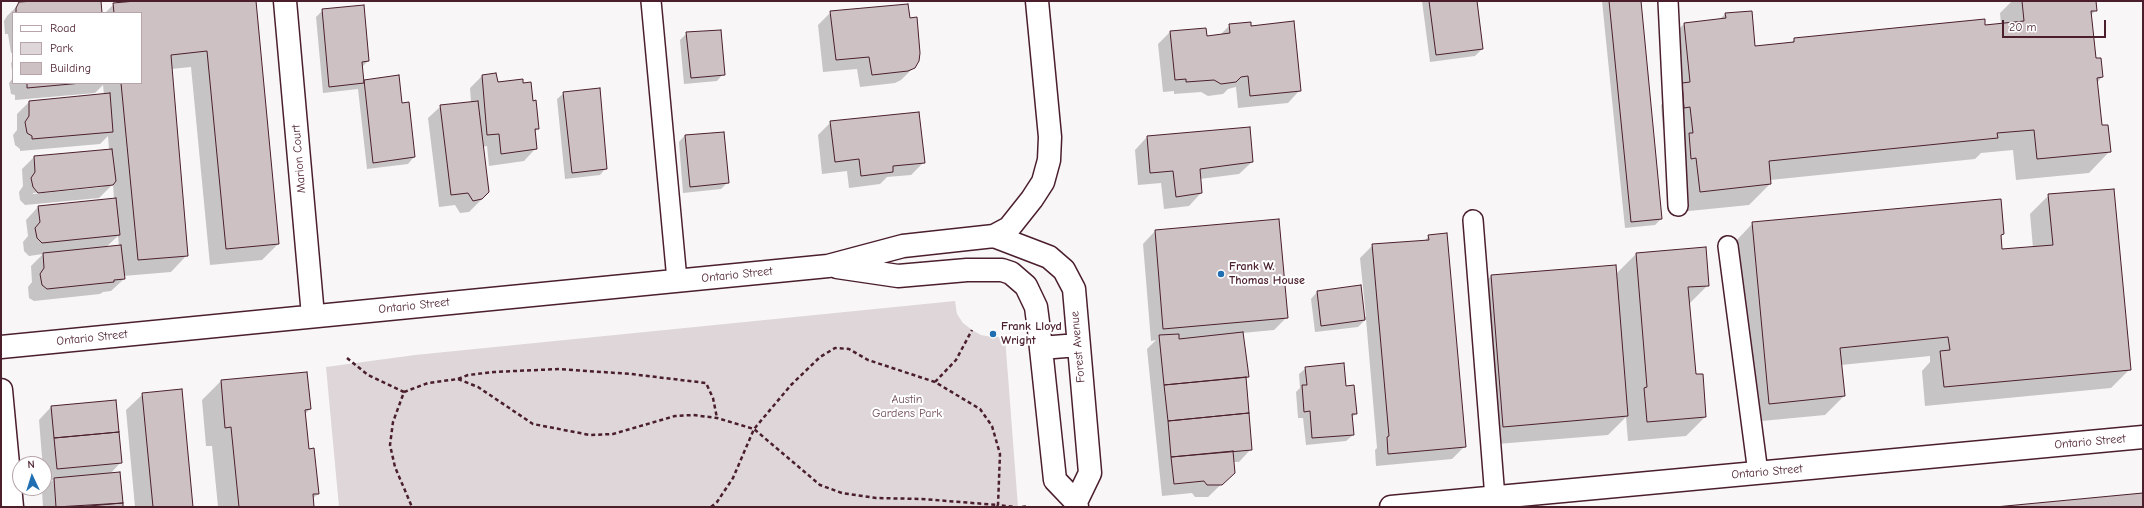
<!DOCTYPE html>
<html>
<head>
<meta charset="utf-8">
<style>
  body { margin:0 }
  #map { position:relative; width:2144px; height:508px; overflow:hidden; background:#f8f6f7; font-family:"Comic Neue",sans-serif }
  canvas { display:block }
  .frame { position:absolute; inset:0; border:2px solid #4a1f2b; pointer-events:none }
  .legend { position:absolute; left:12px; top:12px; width:130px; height:72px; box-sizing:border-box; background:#fff; border:1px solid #b7a5aa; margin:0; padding:5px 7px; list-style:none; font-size:12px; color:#4a1f2b }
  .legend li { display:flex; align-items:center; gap:8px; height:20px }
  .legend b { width:20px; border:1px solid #b7a5aa }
  .north { position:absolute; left:12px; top:456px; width:40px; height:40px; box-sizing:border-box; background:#fff; border:1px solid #b7a5aa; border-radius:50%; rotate:356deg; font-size:11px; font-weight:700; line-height:16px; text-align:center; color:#4a1f2b }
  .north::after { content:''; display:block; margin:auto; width:14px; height:18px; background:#1f6fb2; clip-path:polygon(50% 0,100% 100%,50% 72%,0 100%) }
  .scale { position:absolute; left:2002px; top:20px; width:104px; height:18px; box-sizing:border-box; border:2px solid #4a1f2b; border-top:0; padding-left:5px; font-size:12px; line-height:14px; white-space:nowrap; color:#4a1f2b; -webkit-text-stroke:3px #fff; paint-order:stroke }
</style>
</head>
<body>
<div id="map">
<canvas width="2144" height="508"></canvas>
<div class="frame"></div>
<ul class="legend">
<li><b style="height:5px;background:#fff"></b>Road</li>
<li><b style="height:11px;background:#ded6d9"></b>Park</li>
<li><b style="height:11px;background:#cdc1c4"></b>Building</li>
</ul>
<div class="north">N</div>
<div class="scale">20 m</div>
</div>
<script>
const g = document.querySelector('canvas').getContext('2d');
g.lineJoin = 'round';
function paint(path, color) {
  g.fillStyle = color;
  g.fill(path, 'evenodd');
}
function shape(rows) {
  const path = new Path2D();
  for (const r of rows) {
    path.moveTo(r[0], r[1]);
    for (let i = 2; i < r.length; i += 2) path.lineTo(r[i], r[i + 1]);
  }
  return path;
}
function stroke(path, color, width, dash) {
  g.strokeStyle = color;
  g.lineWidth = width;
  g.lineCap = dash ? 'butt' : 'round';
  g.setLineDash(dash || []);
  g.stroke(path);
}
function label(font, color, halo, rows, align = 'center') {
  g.font = font + ' "Comic Neue",sans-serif';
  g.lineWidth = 4;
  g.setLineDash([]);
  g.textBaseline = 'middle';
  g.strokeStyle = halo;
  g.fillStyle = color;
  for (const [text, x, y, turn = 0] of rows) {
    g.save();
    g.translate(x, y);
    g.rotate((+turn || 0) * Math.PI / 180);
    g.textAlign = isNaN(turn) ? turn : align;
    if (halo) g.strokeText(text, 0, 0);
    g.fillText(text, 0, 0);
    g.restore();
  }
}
paint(shape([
  [955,301,957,314,963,323,972,330,981,335,992,337,1005,337,1018,507,339,507,326,367,415,355]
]), '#ded6d9');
paint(shape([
  [48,1,100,1,101,13,13,13,13,53,11,53,8,34,5,34,4,21,7,16,20,3],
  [147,1,255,1,278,244,262,260,210,265,191,67,171,69,187,255,171,272,123,276,124,279,111,291,103,292,100,294,34,301,29,298,28,287,32,282,31,266,43,254,29,256,24,251,23,242,28,236,26,220,38,207,114,200,113,184,99,198,25,205,20,200,19,192,23,186,22,169,34,157,109,150,108,136,100,144,20,151,20,149,15,145,13,135,17,130,17,114,29,102,104,95,103,85,95,93,15,100,15,95,11,94,9,83,13,78,11,63,13,61,13,83,141,83,141,13,105,13,114,4],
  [103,185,103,187,33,194,33,193],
  [118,236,119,247,105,248],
  [1422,1,1476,1,1482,49,1475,56,1430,62],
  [1602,1,1640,1,1661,219,1655,225,1625,228],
  [2012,1,2095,1,2095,11,2090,16,2095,59,2102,77,2097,83,2101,126,2110,151,2089,173,2016,180,2013,150,1981,153,1975,159,1770,180,1770,184,1749,205,1679,212,1669,128,1663,129,1661,105,1668,97,1663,45,1684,24,1719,20,1725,14,1751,12,1755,47,1791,43,1795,39,2001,24,2000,13],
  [323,10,368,61,362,67,363,81,398,77,402,104,414,157,408,164,367,169,358,89,323,93,316,17],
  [831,12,914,67,901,80,895,83,860,87,857,69,823,72,818,25],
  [1230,25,1250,27,1300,90,1288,103,1238,108,1236,87,1228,89,1223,94,1208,96,1201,92,1174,94,1174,91,1163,92,1158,44,1170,32,1206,37,1219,36],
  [687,33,723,74,717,81,684,84,680,40],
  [482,76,498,83,523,85,532,102,538,129,534,132,536,148,524,161,489,166,487,146,482,147,482,199,469,212,460,213,455,205,439,207,428,118,441,106,471,102,470,88],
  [564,93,606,168,600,175,565,179,557,99],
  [831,122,924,162,911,175,887,177,880,184,849,188,847,171,822,174,818,135],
  [685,135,728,182,721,189,683,193,679,142],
  [1147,137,1252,162,1239,174,1200,179,1201,193,1189,206,1164,209,1161,183,1138,185,1135,150],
  [2049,195,2130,369,2111,388,1925,406,1922,371,1930,362,1930,356,1841,365,1844,396,1825,415,1751,422,1734,243,1753,223,2003,233,2000,236,2002,250,2033,248,2030,214],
  [1155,231,1287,317,1274,330,1242,333,1248,376,1245,379,1251,449,1239,462,1233,462,1234,472,1208,497,1195,497,1192,493,1162,496,1147,349,1156,340,1151,341,1143,244],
  [1429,236,1464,447,1452,459,1376,466,1375,450,1377,448,1366,319,1358,327,1315,332,1311,299,1317,292,1366,317,1360,258,1373,245,1424,241],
  [1705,248,1708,285,1688,305,1695,375,1705,417,1686,436,1628,441,1626,417,1608,435,1485,445,1472,295,1491,276,1615,267,1616,274,1636,254],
  [1306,368,1345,387,1356,414,1351,418,1353,435,1346,441,1306,445,1303,418,1298,418,1296,392,1300,388,1299,374],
  [221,381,310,409,305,414,309,450,318,494,312,499,313,507,218,507,212,446,206,446,202,400],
  [143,394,192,507,135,507,126,410],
  [51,407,121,462,110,474,119,473,122,507,43,507,42,491,53,480,44,481,39,420]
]), '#0003');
const building = shape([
  [35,1,101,1,102,13,16,13,16,8,19,2,35,1],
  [136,1,256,1,279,244,226,249,207,51,171,55,188,256,138,260,121,83,141,83,141,13,114,13,113,3,136,1],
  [1429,1,1477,1,1483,49,1436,55,1429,1],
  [1609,1,1641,1,1662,219,1631,222,1609,1],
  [2022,1,2096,1,2097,11,2091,11,2096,58,2101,58,2103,77,2097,78,2102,125,2108,125,2111,152,2037,159,2034,130,1997,133,1998,138,1769,161,1771,184,1700,192,1696,158,1691,159,1689,133,1693,133,1690,107,1684,108,1682,83,1690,82,1684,23,1726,18,1725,13,1752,11,1755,46,1794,42,1794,38,1985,19,1985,25,2024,21,2022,1],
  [908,4,910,18,917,17,920,53,919,61,915,68,908,71,872,75,869,57,836,60,830,11,908,4],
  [364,5,369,61,362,62,364,83,329,87,322,9,364,5],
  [1294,21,1301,91,1250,96,1248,76,1241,77,1236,82,1221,84,1214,80,1186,82,1186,79,1175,80,1170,31,1206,28,1207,36,1230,33,1229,24,1251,22,1251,26,1294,21],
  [721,30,725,75,691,78,686,32,721,30],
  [496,73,498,82,523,79,523,83,531,82,533,101,536,100,539,129,535,129,537,149,501,154,499,134,487,135,482,75,496,73],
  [399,75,402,103,409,102,415,157,373,163,364,80,399,75],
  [27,83,82,83,27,88,27,83],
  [600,88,607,169,572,173,563,92,600,88],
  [110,93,113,132,32,139,32,136,27,133,25,122,29,116,29,101,110,93],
  [478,101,489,192,482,199,473,201,468,193,451,195,440,105,478,101],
  [919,112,925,163,893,166,893,172,861,176,859,159,835,162,830,121,919,112],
  [1250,127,1253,162,1200,169,1202,193,1176,197,1173,171,1150,173,1147,136,1250,127],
  [724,132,729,183,690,187,685,135,724,132],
  [112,149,116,181,113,185,38,193,33,187,31,178,35,172,34,156,112,149],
  [2114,189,2131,370,1944,387,1940,351,1950,350,1948,337,1840,348,1845,396,1769,404,1752,222,2001,199,2004,234,2001,235,2002,249,2053,245,2048,194,2114,189],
  [116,198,120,235,42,243,37,238,35,228,40,222,38,206,116,198],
  [1279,219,1288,318,1163,329,1155,230,1279,219],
  [1447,233,1466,447,1388,454,1387,437,1389,436,1372,244,1429,240,1428,235,1447,233],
  [121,245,125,279,114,280,114,282,47,289,42,285,40,274,44,268,43,253,121,245],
  [1706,247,1709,286,1688,287,1696,374,1703,374,1706,417,1647,422,1644,388,1647,387,1636,253,1706,247],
  [1616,265,1628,416,1503,427,1491,275,1616,265],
  [1361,285,1365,320,1321,326,1317,291,1361,285],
  [1243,332,1249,377,1164,385,1159,335,1179,334,1179,339,1243,332],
  [1344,363,1346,386,1354,385,1357,414,1352,414,1354,435,1312,438,1310,411,1304,412,1302,385,1307,385,1305,367,1344,363],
  [307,372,311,409,305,410,309,449,314,448,319,494,313,494,314,507,239,507,231,427,225,428,221,380,307,372],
  [1246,377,1249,413,1168,421,1164,385,1246,377],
  [182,389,193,507,153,507,142,393,182,389],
  [116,400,119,432,54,438,51,406,116,400],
  [1249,413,1252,450,1171,457,1168,421,1249,413],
  [119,432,122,463,57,469,54,438,119,432],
  [1233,451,1235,473,1222,485,1207,485,1204,481,1174,484,1171,457,1233,451],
  [120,472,123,503,56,507,54,478,120,472],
  [2143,493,2143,507,1995,507,2143,493],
  [123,503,123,507,78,507,123,503]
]);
paint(building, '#cdc1c4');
stroke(building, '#4a1f2b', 1);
const lane = shape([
  [651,1,677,280],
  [1668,1,1678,206],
  [1473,220,1495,498],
  [1728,246,1758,473]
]);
const street = shape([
  [285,1,313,316],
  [994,236,1049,257,1064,270,1074,289,1090,473,1076,502,1077,507],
  [837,267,898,276,967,270,1002,270,1011,273,1026,286,1036,307,1039,330,1055,480,1076,502],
  [1,347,828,266,903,246,994,236,1009,228,1032,199,1043,182,1049,160,1050,137,1037,1],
  [1041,348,1078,345],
  [1,390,12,507],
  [1391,507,2143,437]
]);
stroke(lane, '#4a1f2b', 22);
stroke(street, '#4a1f2b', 25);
stroke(shape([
  [347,358,368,375,404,392,393,422,390,445,395,467,412,507],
  [458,379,468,375,494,372,559,369,631,374,706,383,713,398,717,418],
  [935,382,956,360,972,330],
  [404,392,428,383,458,379,478,387,533,424,590,435,613,434,675,416,693,415,717,418,754,429,820,485,842,493,876,498,922,499,998,505,997,507],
  [711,507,717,502,733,478,754,429,791,385,820,357,835,348,849,349,868,360,935,382,980,409,992,426,1000,454,998,505,1014,507],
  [1022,507,1029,506]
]), '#4a1f2b', 2.5, [4, 3]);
stroke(lane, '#fff', 19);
stroke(street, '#fff', 22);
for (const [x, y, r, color] of [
  [1221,274,4,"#1f6fb2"],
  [993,334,4,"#1f6fb2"]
]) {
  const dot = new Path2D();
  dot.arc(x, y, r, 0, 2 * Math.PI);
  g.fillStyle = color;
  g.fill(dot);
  stroke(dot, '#fff', 1.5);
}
label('12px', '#4a1f2b', '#fff', [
  ["Marion Court",299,159,-95],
  ["Ontario Street",737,275,-6],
  ["Ontario Street",414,306,-6],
  ["Ontario Street",92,338,-6],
  ["Forest Avenue",1078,347,-95],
  ["Ontario Street",2090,442,-5],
  ["Ontario Street",1767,472,-5]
]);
label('bold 12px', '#4a1f2b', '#fff', [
  ["Frank W.",1229,267],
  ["Thomas House",1229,281],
  ["Frank Lloyd",1001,327],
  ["Wright",1001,341]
], 'left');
label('12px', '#6f4d56', '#fff', [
  ["Austin",907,400],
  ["Gardens Park",907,414]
]);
</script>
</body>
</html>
